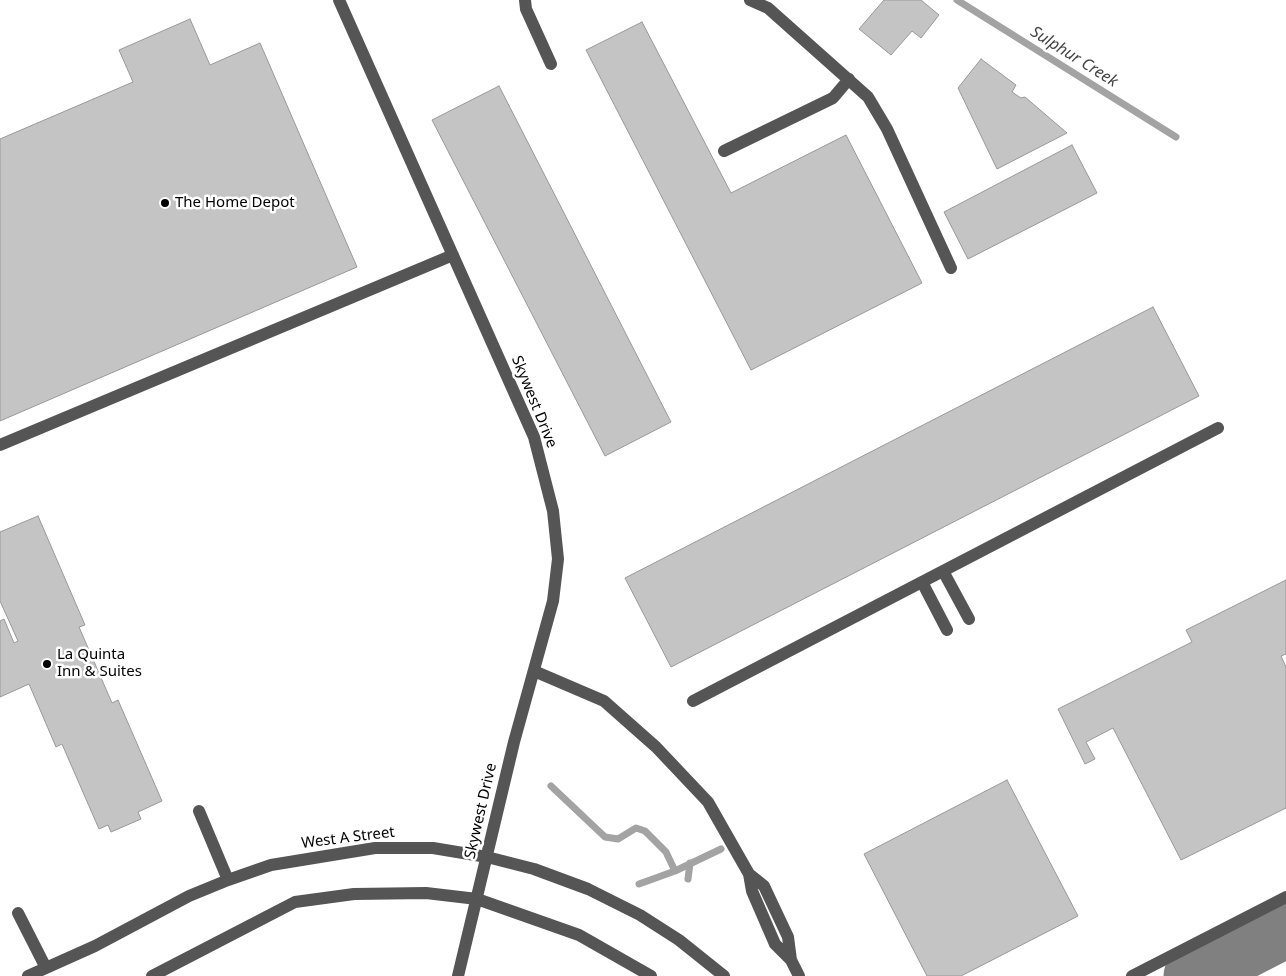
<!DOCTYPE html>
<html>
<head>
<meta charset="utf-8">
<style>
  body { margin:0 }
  canvas { display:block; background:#fff }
</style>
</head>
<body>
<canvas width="1286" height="976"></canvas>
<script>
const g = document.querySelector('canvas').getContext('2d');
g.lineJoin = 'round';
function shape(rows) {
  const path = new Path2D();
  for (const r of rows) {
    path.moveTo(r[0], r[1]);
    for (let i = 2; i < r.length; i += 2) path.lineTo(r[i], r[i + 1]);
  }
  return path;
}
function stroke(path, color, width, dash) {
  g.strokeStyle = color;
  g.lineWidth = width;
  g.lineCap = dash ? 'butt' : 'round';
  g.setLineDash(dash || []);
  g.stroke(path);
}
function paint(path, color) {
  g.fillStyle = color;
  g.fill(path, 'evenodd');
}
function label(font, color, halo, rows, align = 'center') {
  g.font = font + ' "Noto Sans",sans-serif';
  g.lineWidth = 5;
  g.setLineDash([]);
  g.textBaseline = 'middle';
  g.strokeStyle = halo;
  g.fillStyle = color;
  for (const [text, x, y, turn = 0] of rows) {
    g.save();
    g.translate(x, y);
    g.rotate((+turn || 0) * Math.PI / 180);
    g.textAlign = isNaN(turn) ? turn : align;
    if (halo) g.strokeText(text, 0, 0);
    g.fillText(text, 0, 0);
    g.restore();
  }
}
stroke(shape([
  [957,0,1176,137],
  [551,786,605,837,618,839,636,828,645,831,666,852,675,871],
  [688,879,690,863],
  [639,884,675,871,721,849]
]), '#a3a3a3', 7);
stroke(shape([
  [1193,976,1286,928]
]), '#808080', 59);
const building = shape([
  [884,0,921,0,939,15,921,38,912,31,891,55,859,29,884,0],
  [190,19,210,65,260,43,357,267,0,421,0,139,133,82,119,50,190,19],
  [642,22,731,193,846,135,922,283,751,370,586,50,642,22],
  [981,59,1016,85,1012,92,1021,98,1025,97,1067,133,997,169,958,88,981,59],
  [499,86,671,422,605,456,432,120,499,86],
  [1072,145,1097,193,968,259,944,212,1072,145],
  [1153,307,1199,396,671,667,625,578,1153,307],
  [38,516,85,625,79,627,112,703,118,700,162,801,138,812,141,819,111,832,108,825,99,829,62,744,56,747,29,684,0,697,0,621,4,619,14,643,18,641,0,601,0,532,38,516],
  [1286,580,1286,654,1281,656,1286,667,1286,808,1181,860,1113,728,1086,742,1095,759,1085,764,1058,709,1192,642,1186,630,1286,580],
  [1007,780,1078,916,961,976,927,976,864,854,1007,780]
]);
paint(building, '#c4c4c4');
stroke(building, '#999', 1);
stroke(shape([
  [339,0,534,437,553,511,558,559,553,601,514,742,458,976],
  [525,0,526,9,551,64],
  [750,0,768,8,868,97,887,129,951,268],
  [724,151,833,98,849,79],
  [0,445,453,255],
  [943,571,969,619],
  [922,582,947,630],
  [534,671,604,701,656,747,708,802,749,874,752,891,775,944,791,960,788,937,764,886,749,874],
  [693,701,1218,428],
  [199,811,228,880],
  [18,913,46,968],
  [791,960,799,976],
  [28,976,95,946,189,896,228,880,271,865,375,848,433,848,487,857,534,869,588,889,640,915,679,940,724,976],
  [152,976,295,902,354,894,426,893,477,899,579,935,651,976],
  [1132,976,1286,897]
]), '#555', 12);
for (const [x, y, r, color] of [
  [165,203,5,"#000"],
  [47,664,5,"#000"]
]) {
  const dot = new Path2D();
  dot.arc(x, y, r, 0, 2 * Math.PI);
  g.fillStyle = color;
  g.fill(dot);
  stroke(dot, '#fff', 2);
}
label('15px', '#000', '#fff', [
  ["The Home Depot",175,203],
  ["La Quinta",57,655],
  ["Inn & Suites",57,672]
], 'left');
label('15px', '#000', '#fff', [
  ["Skywest Drive",534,402,68],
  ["Skywest Drive",481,811,-77],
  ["West A Street",348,838,-7]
]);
label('italic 16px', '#444', '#fff', [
  ["Sulphur Creek",1074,57,32]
]);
</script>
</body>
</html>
